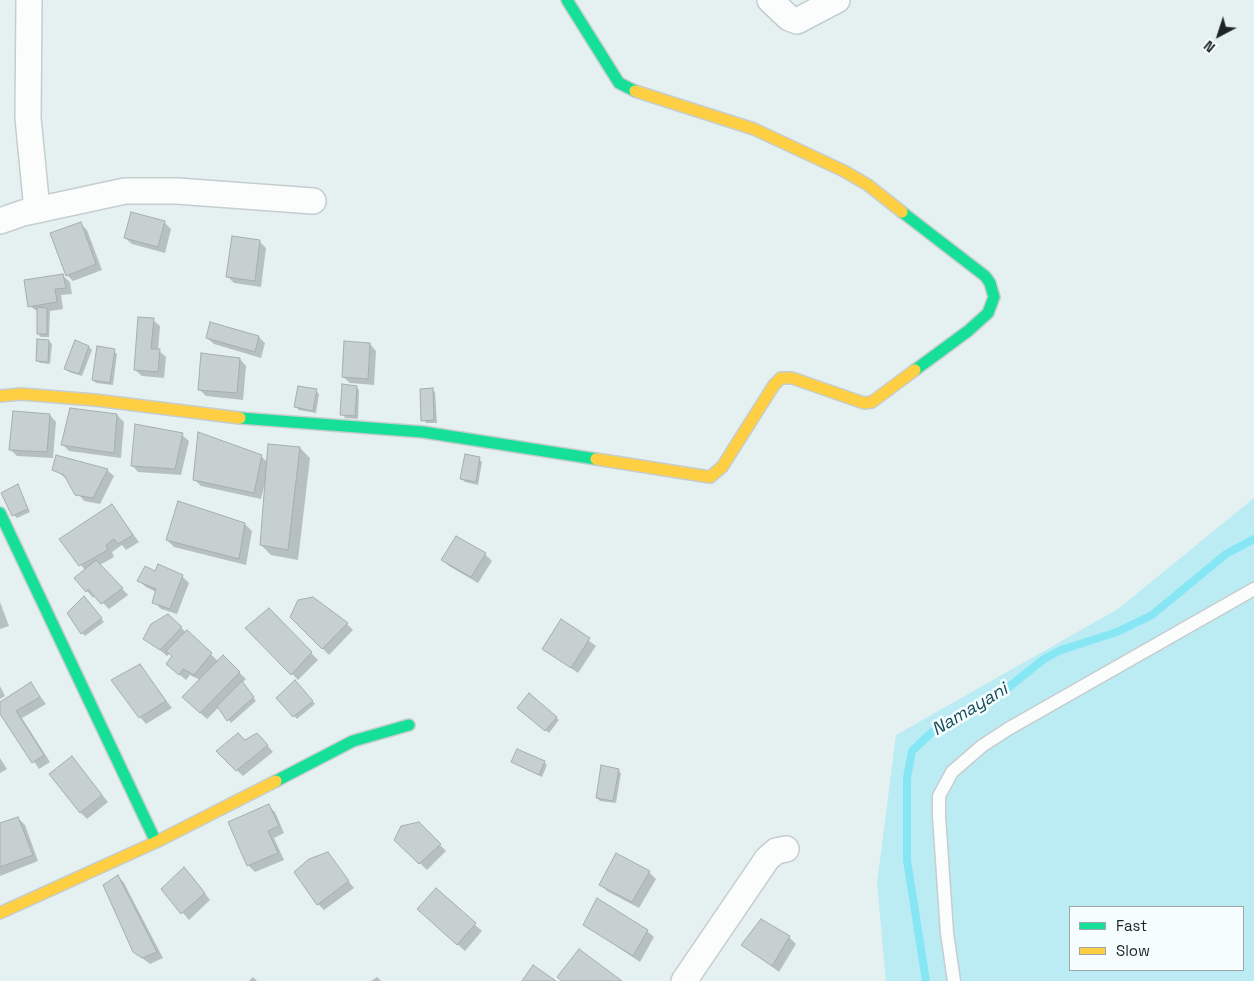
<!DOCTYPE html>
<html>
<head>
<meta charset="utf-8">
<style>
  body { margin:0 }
  #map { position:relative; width:1254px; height:981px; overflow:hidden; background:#e5f0f1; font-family:"Space Grotesk",sans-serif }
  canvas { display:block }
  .legend { position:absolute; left:1069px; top:906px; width:175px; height:65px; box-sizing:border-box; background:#f6fdff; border:1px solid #9fa6a8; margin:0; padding:6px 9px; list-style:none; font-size:15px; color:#1d2425 }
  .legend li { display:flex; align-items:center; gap:10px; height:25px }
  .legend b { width:25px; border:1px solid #9fa6a8 }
  .north { position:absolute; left:1194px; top:10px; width:50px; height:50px; -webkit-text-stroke:4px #f6fdff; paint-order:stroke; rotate:220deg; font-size:14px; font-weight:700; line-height:20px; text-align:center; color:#1d2425 }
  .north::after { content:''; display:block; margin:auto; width:18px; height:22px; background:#1d2425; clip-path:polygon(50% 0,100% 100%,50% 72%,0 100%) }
</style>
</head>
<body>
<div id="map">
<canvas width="1254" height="981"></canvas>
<ul class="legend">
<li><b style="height:6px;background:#16e098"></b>Fast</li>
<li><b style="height:6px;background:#ffcf43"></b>Slow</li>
</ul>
<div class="north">N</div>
</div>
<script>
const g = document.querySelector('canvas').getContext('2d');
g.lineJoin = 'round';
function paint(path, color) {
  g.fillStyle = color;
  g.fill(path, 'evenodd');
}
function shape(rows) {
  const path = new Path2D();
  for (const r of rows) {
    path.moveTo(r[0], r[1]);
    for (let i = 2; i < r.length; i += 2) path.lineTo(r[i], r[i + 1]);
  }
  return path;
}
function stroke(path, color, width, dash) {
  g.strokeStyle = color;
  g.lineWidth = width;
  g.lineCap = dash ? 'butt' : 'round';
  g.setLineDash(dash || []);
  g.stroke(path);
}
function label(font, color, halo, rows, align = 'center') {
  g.font = font + ' "Space Grotesk",sans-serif';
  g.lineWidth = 5;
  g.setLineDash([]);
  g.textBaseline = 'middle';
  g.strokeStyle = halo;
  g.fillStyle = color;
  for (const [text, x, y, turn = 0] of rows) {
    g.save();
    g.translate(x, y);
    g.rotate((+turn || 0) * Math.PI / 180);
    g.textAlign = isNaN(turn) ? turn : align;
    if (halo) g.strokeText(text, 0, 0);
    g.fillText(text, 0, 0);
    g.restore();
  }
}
paint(shape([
  [1254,498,1254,981,886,981,877,883,896,735,1118,609],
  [1070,907,1243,907,1243,970,1070,970]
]), '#bbecf3');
paint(shape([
  [164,222,171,229,165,253,132,244,125,238],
  [80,223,87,230,102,270,73,281,67,275],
  [260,242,266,248,261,287,234,283,228,277],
  [63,276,70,282,72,294,61,295,63,309,50,311,49,337,41,337,38,334,38,312,30,306],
  [153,320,160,326,158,350,166,357,164,378,142,376,135,370],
  [259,337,265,343,261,358,214,344,207,338],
  [49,341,52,344,50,364,40,363,37,360],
  [370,344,376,351,374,385,350,383,343,377],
  [89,347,92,350,82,376,69,372,66,369],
  [114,351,117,354,113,385,96,383,93,380],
  [240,359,246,366,243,400,206,396,199,389],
  [356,387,359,390,358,419,344,418],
  [432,389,435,392,437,423,425,423],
  [316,391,319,394,316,413,299,410,296,407],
  [50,415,56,422,53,458,17,456,11,450],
  [117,415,124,422,121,458,69,451,62,444],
  [182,435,189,441,181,475,138,472,132,465],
  [269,445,300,448,310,458,298,560,271,555,261,545,266,479,261,499,201,486,194,479,261,456,268,463],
  [479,459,482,462,478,485,465,482,462,479],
  [54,469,107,470,114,476,100,504,84,501,68,480],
  [17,486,30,512,17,518,14,515],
  [112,506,139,542,126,550,122,545,112,552,114,557,100,565,128,595,109,609,95,595,93,598,76,578,85,570,61,539],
  [245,524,252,531,246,565,174,547,167,540],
  [485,554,492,561,478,583,449,566,443,560],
  [156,573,182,576,189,583,177,614,161,609,154,602,156,592,146,587,139,581],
  [86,601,104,622,85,636,82,633],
  [0,602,9,626,0,629],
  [269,610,318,660,298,680,247,628],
  [168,616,218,661,223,657,246,679,242,683,256,701,231,723,219,707,207,719,190,704,200,680,190,675,186,680,174,670,174,656,170,653,167,656,145,638],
  [291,617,347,624,353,630,329,655],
  [562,621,596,646,578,673,544,649],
  [140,666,172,708,146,724,140,717],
  [31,684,46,704,22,718,50,762,39,769,0,711,0,704],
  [298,685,315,704,297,719,278,698],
  [0,686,5,696,0,699],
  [521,710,556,717,559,720,549,733],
  [264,741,273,752,243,776,217,751,245,742],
  [0,758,7,769,0,773],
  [72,758,108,802,87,819,80,812],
  [512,762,544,762,547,765,542,777],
  [618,770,621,773,616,803,600,801,597,798],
  [268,806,275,812,284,833,274,838,284,860,255,872,249,866,229,823],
  [18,818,25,825,38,861,0,876,0,825],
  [419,824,446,851,427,870,395,839],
  [327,854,354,888,324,910,318,904],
  [616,855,649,872,656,879,639,908,607,891,601,885],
  [191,875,210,900,189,920,163,889],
  [118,876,124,883,163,958,150,964,134,952],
  [436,890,482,931,465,951,425,915],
  [761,921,789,937,796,944,779,972,743,945],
  [584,924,647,931,654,937,640,962],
  [253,977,257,981,249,981],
  [377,977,381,981,371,981]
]), '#0003');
stroke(shape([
  [926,981,907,860,907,778,912,751,932,732,1000,694,1044,659,1061,650,1117,632,1152,615,1226,554,1254,539]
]), '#86e6f4', 8);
const building = shape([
  [131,212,165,221,158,247,124,238,131,212],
  [81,222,96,264,66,276,50,233,81,222],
  [232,236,260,240,255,281,226,277,232,236],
  [63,274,66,288,55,289,57,302,28,307,24,280,63,274],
  [37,307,47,308,47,334,37,334,37,307],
  [138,317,154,318,151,349,160,349,158,372,134,370,138,317],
  [210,322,259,336,255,352,206,338,210,322],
  [37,339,49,340,48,362,36,361,37,339],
  [75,340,89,346,79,374,64,369,75,340],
  [344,341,370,343,368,379,342,377,344,341],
  [97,346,115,349,110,383,92,380,97,346],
  [201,353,240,358,237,393,198,390,201,353],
  [342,384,357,386,355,416,340,415,342,384],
  [298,386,317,389,313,411,294,407,298,386],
  [433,388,434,420,421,421,420,389,433,388],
  [70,408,117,414,114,453,61,445,70,408],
  [13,411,50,414,47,452,9,450,13,411],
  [135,424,183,433,175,469,131,466,135,424],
  [198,432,262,455,254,493,193,480,198,432],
  [268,444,300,447,288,550,260,545,268,444],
  [465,454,480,457,476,482,460,479,465,454],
  [56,455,108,469,93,498,75,495,64,475,52,470,56,455],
  [18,484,28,509,12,516,1,493,18,484],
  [178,501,245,523,239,559,166,540,178,501],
  [112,504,133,535,118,544,114,539,106,545,108,550,79,566,59,539,112,504],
  [456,536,486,553,471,577,441,560,456,536],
  [96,560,123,588,101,604,88,589,86,592,74,578,96,560],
  [158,564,183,575,170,609,152,603,156,589,137,581,145,566,155,571,158,564],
  [84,596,102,618,81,634,67,613,84,596],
  [313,597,348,623,322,649,290,617,298,600,313,597],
  [269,608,312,652,291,675,245,628,269,608],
  [168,614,182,627,160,650,143,639,151,624,168,614],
  [561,619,590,638,571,668,542,649,561,619],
  [187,630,212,653,194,675,183,669,179,675,166,664,172,656,166,651,187,630],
  [223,655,240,672,200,713,182,697,223,655],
  [140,664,166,701,139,718,111,680,140,664],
  [295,680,313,701,293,717,276,698,295,680],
  [242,681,254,697,227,721,217,706,242,681],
  [31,682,40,697,16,711,44,755,32,763,0,714,0,702,31,682],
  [529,693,557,717,545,731,517,708,529,693],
  [238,733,245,740,257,733,268,745,236,771,216,751,238,733],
  [517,749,545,761,539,775,511,762,517,749],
  [72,756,102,795,80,813,49,774,72,756],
  [601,765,619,769,613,801,596,798,601,765],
  [269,804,279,826,268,831,278,853,247,866,228,822,269,804],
  [18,817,33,855,0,867,0,823,18,817],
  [419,822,441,844,419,864,394,840,401,826,419,822],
  [328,852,349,881,317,905,294,872,309,859,328,852],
  [616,853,650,871,632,902,599,885,616,853],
  [184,867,205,893,181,914,161,889,184,867],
  [118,875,157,952,142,958,133,952,103,885,118,875],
  [436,888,476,923,457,945,417,909,436,888],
  [597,898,648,930,633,956,583,925,597,898],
  [761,919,790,936,772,966,741,945,761,919],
  [579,949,622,981,562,981,557,977,579,949],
  [533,965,556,981,522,981,533,965]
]);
paint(building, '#c7d0d1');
stroke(building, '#a5adae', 1);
const lane = shape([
  [954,981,947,933,939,816,939,796,952,772,982,746,1008,729,1254,589]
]);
const street = shape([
  [29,0,28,118,37,210],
  [770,0,789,18,797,21,837,0],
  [0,221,23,213,125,191,177,191,313,201],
  [684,981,767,859,776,851,786,849]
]);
const fast = shape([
  [567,0,619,83,635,91],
  [902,212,985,276,990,283,994,297,988,313,968,331,915,370],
  [240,418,423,432,596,459],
  [0,513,156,842],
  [276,781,353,741,409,725]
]);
const slow = shape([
  [635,91,754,129,844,171,868,185,902,212],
  [0,396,21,394,95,400,240,418],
  [596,459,710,477,722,467,774,385,781,378,792,378,864,403,872,402,915,370],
  [0,913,156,842,276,781]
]);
stroke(lane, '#c5cdcf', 15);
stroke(street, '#c5cdcf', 28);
stroke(fast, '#c5cdcf', 14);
stroke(slow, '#c5cdcf', 14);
stroke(lane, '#fbfdfd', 12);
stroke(street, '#fbfdfd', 25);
stroke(fast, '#16e098', 11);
stroke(slow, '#ffcf43', 11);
label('italic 18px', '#164f58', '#f6fdff', [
  ["Namayani",970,710,-31]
]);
</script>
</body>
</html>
